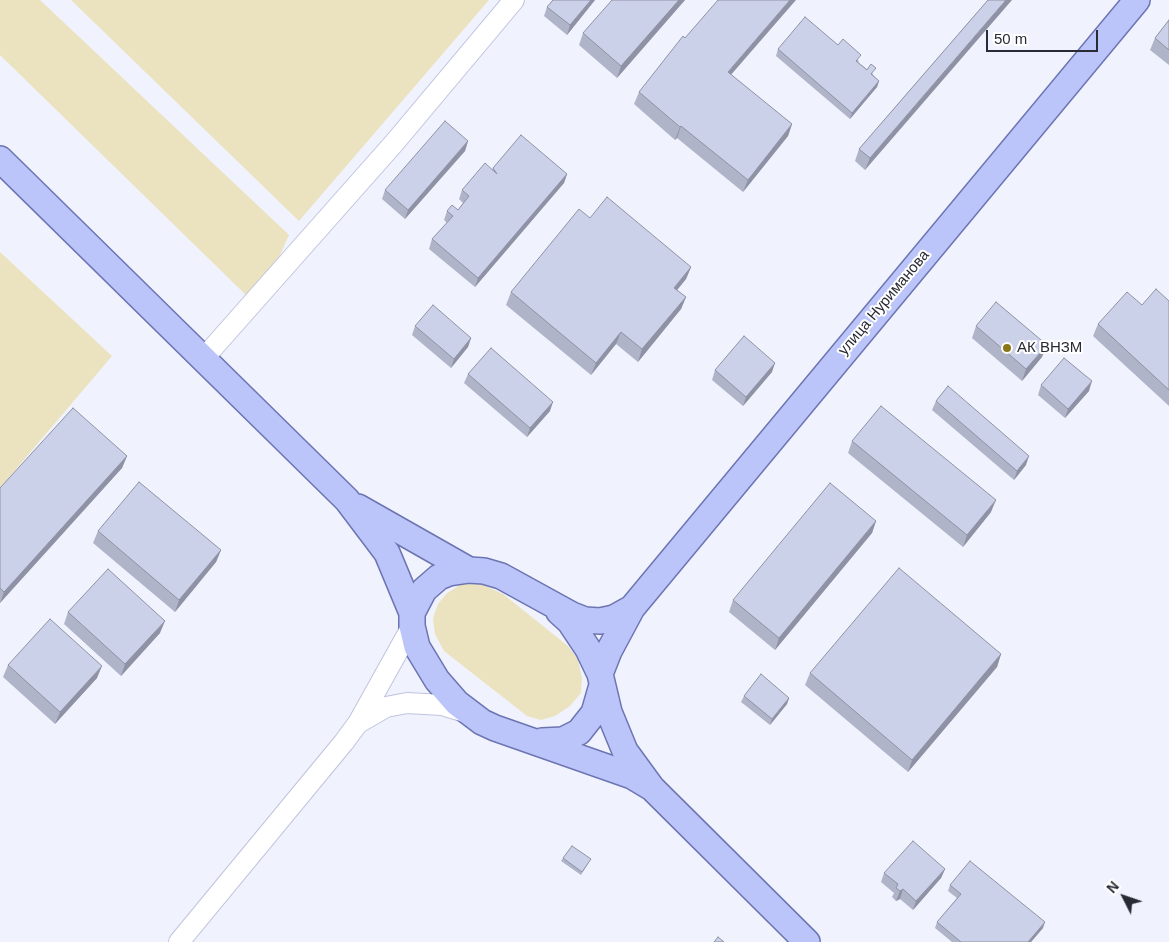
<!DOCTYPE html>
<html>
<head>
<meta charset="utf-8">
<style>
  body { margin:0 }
  #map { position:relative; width:1169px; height:942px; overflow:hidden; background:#f0f2fd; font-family:Helvetica,sans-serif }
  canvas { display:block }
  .north { position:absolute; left:1099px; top:872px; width:50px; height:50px; -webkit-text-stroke:4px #fff; paint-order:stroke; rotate:311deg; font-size:14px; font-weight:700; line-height:20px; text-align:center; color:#282a34 }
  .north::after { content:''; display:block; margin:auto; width:18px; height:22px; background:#282a34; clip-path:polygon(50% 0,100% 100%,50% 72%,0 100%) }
  .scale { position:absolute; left:986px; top:30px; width:112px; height:22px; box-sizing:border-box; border:2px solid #282a34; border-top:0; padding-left:6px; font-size:15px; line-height:18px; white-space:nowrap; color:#282a34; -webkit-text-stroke:4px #fff; paint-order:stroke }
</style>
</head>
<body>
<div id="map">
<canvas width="1169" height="942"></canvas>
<div class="north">N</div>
<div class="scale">50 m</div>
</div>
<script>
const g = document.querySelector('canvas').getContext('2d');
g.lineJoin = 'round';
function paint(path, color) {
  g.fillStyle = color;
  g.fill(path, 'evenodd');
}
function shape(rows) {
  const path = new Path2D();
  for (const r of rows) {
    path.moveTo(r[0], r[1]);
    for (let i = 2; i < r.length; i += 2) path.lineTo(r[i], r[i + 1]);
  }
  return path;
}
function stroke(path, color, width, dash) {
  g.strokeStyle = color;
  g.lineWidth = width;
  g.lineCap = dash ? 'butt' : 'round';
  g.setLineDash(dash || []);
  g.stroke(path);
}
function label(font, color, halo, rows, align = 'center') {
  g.font = font + ' Helvetica,sans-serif';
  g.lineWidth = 4;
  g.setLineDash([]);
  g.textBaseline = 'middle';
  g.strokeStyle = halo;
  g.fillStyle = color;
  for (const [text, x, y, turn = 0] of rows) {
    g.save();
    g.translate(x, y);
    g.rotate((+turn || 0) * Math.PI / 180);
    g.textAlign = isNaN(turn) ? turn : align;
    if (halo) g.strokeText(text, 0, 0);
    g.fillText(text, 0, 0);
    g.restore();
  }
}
paint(shape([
  [0,0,40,0,289,235,275,266,250,299,0,55],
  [71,0,489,0,299,221],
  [0,252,112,356,0,488],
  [477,582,503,594,568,646,578,660,582,678,581,693,570,706,555,716,541,720,527,716,444,651,435,634,433,618,438,604,446,594,460,585]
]), '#ebe3bf');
const minor = shape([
  [203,359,395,142,514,0],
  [360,722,386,707,407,703,442,705,468,713],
  [179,942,344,742,358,723,412,626]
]);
const major = shape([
  [0,159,347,500,387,553,412,613],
  [358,507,469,570],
  [632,608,614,618,600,621,585,620,572,615,501,576,484,571,469,570,449,573,439,577,424,590,412,613,412,626,417,647,437,680,457,703,482,722,495,728,632,776,652,788],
  [559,612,570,622,588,649,600,674,609,712,625,751,652,788,807,942],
  [600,674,609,651,632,608,1137,0],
  [542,741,563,740,579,732,594,713,602,685]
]);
stroke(minor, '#bfc4dd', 22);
stroke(major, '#6c75b2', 28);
stroke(minor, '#fff', 20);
stroke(major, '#bcc5fa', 25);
paint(shape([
  [553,0,595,0,567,35,544,16,547,7],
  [685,0,617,78,579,45,583,33],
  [988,0,865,170,855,161,859,149],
  [1169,20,1169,65,1150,50,1155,38],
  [838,45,859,61,858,62,873,74,873,75,879,81,877,87,850,119,776,56,778,49],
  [731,75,792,124,788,136,743,192,677,138,675,140,634,104,639,92],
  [468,141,465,151,405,219,382,199,385,190],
  [493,168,567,174,564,183,475,287,429,249,432,239,447,223,444,220,447,211,458,210,463,203,459,199,462,190,492,170],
  [590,218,691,267,686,279,677,290,686,297,681,309,638,362,616,344,591,375,506,305,511,292],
  [1169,301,1169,406,1093,336,1098,324,1142,305],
  [415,326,471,338,468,347,451,368,412,335],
  [976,326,1042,357,1022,381,972,338],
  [715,370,772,372,743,406,712,380],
  [468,374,550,411,527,437,464,383],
  [1041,385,1089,391,1065,418,1038,395],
  [936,401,1026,465,1014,480,932,410],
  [852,441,991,512,963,547,848,453],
  [127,456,122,468,0,603,0,488],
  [876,521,872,533,775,650,729,612,733,600],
  [98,531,221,550,216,562,175,612,93,543],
  [68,612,160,633,121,676,64,624],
  [1001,654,997,667,908,772,805,685,810,673],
  [8,665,97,678,55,724,3,677],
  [744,696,789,698,787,704,770,725,741,702],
  [563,858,589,862,581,875,561,861],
  [945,869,941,878,913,910,900,899,896,901,892,897,894,893,881,882,884,873],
  [950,885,1043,928,1031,942,952,942,935,928,937,922,957,898,948,891]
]), '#afb4c9');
paint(shape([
  [591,0,595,0,567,35,570,25],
  [679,0,685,0,617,78,621,66],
  [790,0,796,0,723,84,728,72],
  [1006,0,1012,0,865,170,870,158],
  [879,81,877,87,850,119,852,113],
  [792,124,788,136,743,192,748,180],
  [681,126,677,138,675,140,680,127],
  [468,141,465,151,405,219,408,210],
  [567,174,564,183,475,287,478,278],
  [691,267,686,279,669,300,674,288],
  [686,297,681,309,638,362,642,349],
  [621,332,616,344,591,375,596,363],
  [471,338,468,347,451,368,454,359],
  [1047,345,1042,357,1022,381,1026,369],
  [775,363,772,372,743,406,746,397],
  [1092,381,1089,391,1065,418,1068,409],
  [553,402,550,411,527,437,530,428],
  [127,456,122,468,0,603,4,592],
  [1029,456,1026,465,1014,480,1017,471],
  [996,500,991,512,963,547,967,535],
  [876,521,872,533,775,650,779,638],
  [221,550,216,562,175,612,179,600],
  [165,621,160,633,121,676,125,664],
  [1001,654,997,667,908,772,912,760],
  [102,666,97,678,55,724,60,712],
  [789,698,787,704,770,725,772,719],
  [945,869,941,878,913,910,916,901],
  [903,889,900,899,896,901,900,891],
  [1045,922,1043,928,1031,942,1028,942]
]), '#8f92a4');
const building = shape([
  [553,0,591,0,570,25,547,7,553,0],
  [612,0,679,0,621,66,583,33,612,0],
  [718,0,790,0,728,72,792,124,748,180,681,126,680,127,639,92,683,36,685,38,718,0],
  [988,0,1006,0,870,158,859,149,988,0],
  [805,17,838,45,843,39,861,55,856,61,867,70,871,64,876,68,871,74,879,81,852,113,778,49,805,17],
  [1169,20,1169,50,1155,38,1169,20],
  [445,121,468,141,408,210,385,190,445,121],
  [521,135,567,174,478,278,432,239,453,216,447,211,452,205,458,210,469,196,462,190,485,163,497,174,493,168,521,135],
  [607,197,691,267,674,288,686,297,642,349,621,332,596,363,511,292,579,209,590,218,607,197],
  [1156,289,1169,301,1169,390,1098,324,1127,292,1142,305,1156,289],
  [996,302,1047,345,1026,369,976,326,996,302],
  [433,305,471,338,454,359,415,326,433,305],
  [744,336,775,363,746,397,715,370,744,336],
  [491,348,553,402,530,428,468,374,491,348],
  [1064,358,1092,381,1068,409,1041,385,1064,358],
  [948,386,1029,456,1017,471,936,401,948,386],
  [881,406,996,500,967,535,852,441,881,406],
  [73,408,127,456,4,592,0,588,0,488,73,408],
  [139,482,221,550,179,600,98,531,139,482],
  [830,483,876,521,779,638,733,600,830,483],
  [899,568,1001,654,912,760,810,673,899,568],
  [108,569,165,621,125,664,68,612,108,569],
  [50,619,102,666,60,712,8,665,50,619],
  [761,674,789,698,772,719,744,696,761,674],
  [913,841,945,869,916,901,903,889,900,891,896,888,898,884,884,873,913,841],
  [572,846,591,859,582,872,563,858,572,846],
  [970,861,1045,922,1028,942,961,942,937,922,961,894,950,885,970,861],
  [718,937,724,942,714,942,718,937]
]);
paint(building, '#ccd1ea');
stroke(building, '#8f92a4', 1);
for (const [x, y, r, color] of [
  [1007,348,5,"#887619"]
]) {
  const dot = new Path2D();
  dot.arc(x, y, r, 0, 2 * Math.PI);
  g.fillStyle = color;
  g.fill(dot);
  stroke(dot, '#fff', 2);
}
label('15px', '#282a34', '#fff', [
  ["улица Нуриманова",884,303,-50]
]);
label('15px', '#282a34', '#fff', [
  ["АК ВНЗМ",1017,348]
], 'left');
</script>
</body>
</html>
